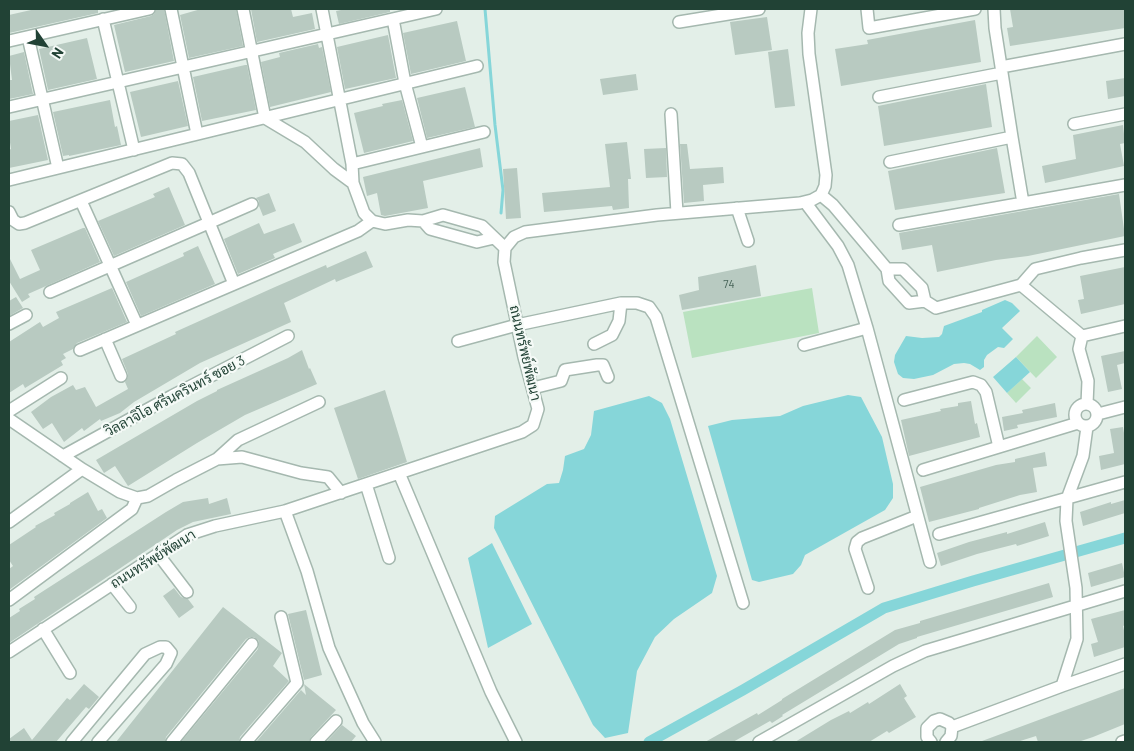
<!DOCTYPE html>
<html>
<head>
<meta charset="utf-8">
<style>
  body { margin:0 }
  #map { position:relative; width:1134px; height:751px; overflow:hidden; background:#e3efe8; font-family:Barlow,sans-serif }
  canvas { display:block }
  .frame { position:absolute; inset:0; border:10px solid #214235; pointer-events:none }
  .north { position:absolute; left:20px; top:20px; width:50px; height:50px; -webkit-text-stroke:4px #f5faf7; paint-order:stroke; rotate:123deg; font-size:14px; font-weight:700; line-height:20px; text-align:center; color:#214235 }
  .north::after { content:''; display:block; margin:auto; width:18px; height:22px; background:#214235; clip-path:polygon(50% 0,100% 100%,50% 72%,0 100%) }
</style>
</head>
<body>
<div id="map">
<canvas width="1134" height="751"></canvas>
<div class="frame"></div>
<div class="north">N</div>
</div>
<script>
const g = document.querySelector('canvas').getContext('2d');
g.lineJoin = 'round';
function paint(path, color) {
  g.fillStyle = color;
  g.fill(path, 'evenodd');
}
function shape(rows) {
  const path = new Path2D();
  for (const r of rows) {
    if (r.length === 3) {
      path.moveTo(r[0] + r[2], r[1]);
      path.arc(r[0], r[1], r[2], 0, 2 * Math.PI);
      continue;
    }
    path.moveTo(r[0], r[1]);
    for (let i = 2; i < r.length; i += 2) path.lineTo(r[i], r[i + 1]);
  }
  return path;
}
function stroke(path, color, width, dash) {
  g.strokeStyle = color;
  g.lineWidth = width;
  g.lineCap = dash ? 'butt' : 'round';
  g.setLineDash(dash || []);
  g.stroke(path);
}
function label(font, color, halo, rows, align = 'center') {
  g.font = font + ' Barlow,Sarabun,sans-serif';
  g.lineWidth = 4.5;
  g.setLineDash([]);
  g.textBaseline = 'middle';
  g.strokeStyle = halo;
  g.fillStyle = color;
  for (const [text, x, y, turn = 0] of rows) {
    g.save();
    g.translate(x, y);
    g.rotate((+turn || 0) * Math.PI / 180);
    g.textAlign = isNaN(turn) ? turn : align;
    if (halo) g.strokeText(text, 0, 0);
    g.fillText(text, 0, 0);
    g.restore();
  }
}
paint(shape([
  [812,288,819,333,692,358,683,312],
  [1037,336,1057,357,1036,378,1016,357],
  [1022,379,1031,388,1016,403,1007,393]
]), '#bae2c0');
paint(shape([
  [1005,300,1012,303,1020,311,1002,328,1013,339,1004,348,998,347,987,355,984,360,984,367,980,370,970,364,964,363,954,364,933,375,914,379,903,378,898,374,894,362,895,355,906,336,922,338,939,337,942,334,944,326,982,312,982,310],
  [1016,357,1030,372,1007,393,993,377],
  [848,395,861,397,882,437,893,484,893,498,885,510,805,555,801,565,793,574,759,582,752,580,708,426,732,420,780,416,803,406],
  [649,396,662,403,670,419,717,576,712,593,674,619,655,637,637,671,628,733,605,738,593,725,494,528,495,516,547,484,559,483,563,470,565,456,584,449,591,435,594,411],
  [492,543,532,624,488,648,468,558]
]), '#86d6d9');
stroke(shape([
  [485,9,495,125,503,190,501,213]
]), '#86d6d9', 3);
stroke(shape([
  [649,742,743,690,884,608,973,581,1125,538]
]), '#86d6d9', 11);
paint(shape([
  [31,9,98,9,98,13,9,33,9,15,31,10],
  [156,9,164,9,174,61,125,72,114,25,151,16,154,14],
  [201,9,236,9,243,46,189,58,180,15],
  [251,9,291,9,293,17,312,13,315,29,257,42],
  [346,9,390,9,390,12,339,24,336,11],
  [1010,9,1125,9,1125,28,1010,46,1007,28,1013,27],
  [767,17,772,50,735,55,730,22],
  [975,20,981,62,841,86,835,49,868,44,867,40],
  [457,21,466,61,411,74,403,33],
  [388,35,396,78,345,89,337,47],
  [87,38,97,79,48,90,39,49],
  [318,44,319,48,322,47,331,92,270,107,261,62,280,57,279,53],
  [788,49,795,106,775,108,768,52],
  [24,52,33,94,9,99,9,80,12,80,9,56],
  [245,65,247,65,256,110,202,121,193,77],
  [636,74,638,90,603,95,600,79],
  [1125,78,1125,96,1108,99,1106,81],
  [178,81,188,126,141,137,130,92],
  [986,84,992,127,884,146,878,106],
  [465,87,475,127,427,138,417,98],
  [110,100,115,127,117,126,121,145,69,156,69,155,63,156,53,112],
  [402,100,413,141,364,153,354,113,383,106,382,104],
  [38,115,48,160,9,168,9,150,11,149,9,136,9,121],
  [1123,125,1125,143,1120,144,1124,166,1045,183,1042,166,1076,159,1073,135],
  [627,142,631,179,628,179,629,208,613,210,612,206,544,212,542,193,610,187,605,144],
  [680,144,687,144,690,169,723,167,724,183,703,185,704,201,684,203],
  [480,148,483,167,423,181,428,208,385,216,381,215,377,193,367,196,363,177],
  [666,148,667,177,646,178,644,149],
  [997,148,1005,193,895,210,888,171],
  [517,168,521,218,506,219,503,169],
  [169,187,185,225,114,256,98,221,155,197,153,194],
  [269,193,276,211,263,216,259,206,259,201,256,198],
  [1119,194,1125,236,1028,256,996,260,937,272,932,245,902,250,899,233],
  [259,223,264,234,294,223,302,242,273,254,275,258,238,274,224,239],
  [83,228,85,228,100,262,28,294,30,297,22,302,9,281,9,257,20,279,40,270,31,250],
  [198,246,215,284,141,316,126,282,184,256,183,253],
  [366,251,373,267,336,282,335,279,284,303,291,322,200,363,134,402,120,413,101,421,100,419,84,431,82,428,64,442,52,423,43,429,31,412,51,397,73,385,76,390,85,387,96,407,128,389,125,382,128,377,128,374,122,359,176,334,175,332,275,287,326,265,327,268],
  [756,265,761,296,682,310,679,295,699,290,698,277],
  [1125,267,1125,304,1081,314,1078,300,1084,299,1080,276],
  [112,288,127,322,77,343,73,349,63,354,66,358,61,361,63,365,25,388,23,384,9,393,9,342,40,322,43,327,59,318,56,312],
  [16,297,23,308,9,316,9,301],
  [302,350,309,369,310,368,317,384,245,415,197,443,128,486,115,466,104,473,96,460,197,401,217,391,217,390,288,358],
  [1125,351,1125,363,1117,365,1122,389,1108,392,1101,356],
  [385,390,407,462,358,479,334,408],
  [971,401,975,424,977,423,980,437,909,456,901,420,941,411,940,409,958,406,958,403],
  [1055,403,1057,417,1017,425,1018,428,1004,431,1002,417,1023,413,1022,410],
  [1123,427,1125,439,1125,464,1101,470,1099,456,1114,453,1110,429],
  [1045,452,1047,466,1033,468,1037,492,1020,495,979,508,979,509,929,522,920,487,996,465,1015,462,1015,459],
  [88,492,98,511,102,509,107,518,9,590,9,569,13,566,9,560,9,545,36,527,35,526,55,515,54,513,70,504,70,503],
  [208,498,209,504,227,498,231,514,193,522,177,530,9,643,9,618,20,611,19,609,35,599,34,597,166,512,183,502],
  [1125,500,1125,513,1083,526,1080,512,1111,502,1111,504],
  [1045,522,1049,536,1017,546,1016,544,977,554,941,566,937,553,969,542,1007,532,1007,534],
  [1122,563,1125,577,1091,587,1088,573],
  [1049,583,1053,597,917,637,917,638,899,644,782,715,783,716,772,723,770,721,733,742,705,742,757,713,758,715,782,700,782,699,895,630,920,623,920,621],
  [174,588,181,597,188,599,194,607,179,618,163,596],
  [223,607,282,653,273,666,289,681,240,737,239,742,181,742,258,649,259,641,254,637,250,637,246,639,166,737,165,742,116,742],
  [306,610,322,675,304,680,288,614],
  [1125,610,1125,625,1123,626,1125,635,1125,647,1094,657,1091,644,1098,642,1091,619],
  [84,684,99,697,89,709,86,707,56,742,9,742,9,739,24,728,32,740,67,698,70,700],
  [304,684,336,710,311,737,309,742,256,742,301,690,306,695],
  [900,684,907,696,904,698,916,717,889,733,887,731,869,742,795,742,831,720,849,711,850,713,868,702,869,704],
  [1125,688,1125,724,1093,737,1078,742,1038,742,1036,736,1017,742,982,742,982,741],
  [342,725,356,736,351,742,326,742]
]), '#b8cac1');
const minor = shape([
  [171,9,197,134],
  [243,9,265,118,305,142,334,169,353,183],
  [322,9,352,164,353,183,364,213,372,221,385,224,408,220,423,221],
  [867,9,869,28,975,9],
  [994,9,995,28,1012,137,1023,203],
  [103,19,134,150],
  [393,19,405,83,422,147],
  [679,22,759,9],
  [28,37,58,168],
  [9,41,149,9],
  [1001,67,1125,44],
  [879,97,1002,73],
  [9,107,436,9],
  [671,114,677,213],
  [1074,124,1125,114],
  [890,162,1012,137],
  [352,164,484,132],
  [9,180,477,66],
  [821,195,833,205,887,269,889,281,909,303,925,301,936,308,1021,285],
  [81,201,137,325],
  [805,202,838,246,848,265,867,328,930,562],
  [737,208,748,241],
  [9,212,13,220,19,224,25,223,172,163,182,164,189,173,234,284],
  [899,225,1125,185],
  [494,238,477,242,430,229,423,221,443,215,482,226,505,248],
  [887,269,903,269,922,288,925,301],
  [50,292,252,204],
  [9,324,26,315],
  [1082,336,1125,326],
  [105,339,121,376],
  [458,341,517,325,621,303,637,303,649,307,656,317,743,603],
  [594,344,612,335,619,321,621,303],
  [804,345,867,328],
  [80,350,358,231,372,221],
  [533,388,561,381,565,370,597,365,603,365,608,377],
  [904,400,973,382,981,385,986,392,999,447],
  [1086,415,11],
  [1087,404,1088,381,1079,349,1082,336,1021,285,1035,269,1081,258,1125,250],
  [9,411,61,378],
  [1098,414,1125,407],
  [9,419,82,469,120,492,137,498,148,496,176,480,217,459,242,457,301,473,328,477,341,493],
  [63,456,172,396,288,336],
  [217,459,238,440,319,402],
  [923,470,1078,423],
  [399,473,491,692,516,742],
  [366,484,389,558],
  [285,511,307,571,329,648,363,723,375,742],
  [9,522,82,469],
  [939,534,1125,482],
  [158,554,187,592],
  [112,584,130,607],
  [868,588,855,549,857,542,862,538,917,516],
  [9,600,132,509,137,498],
  [43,629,70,673],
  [9,652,187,535,215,526,285,511,522,432,533,425,538,409,524,357,504,262,505,248,514,237,525,232,657,215,800,203,812,200,821,195,825,186,826,175,809,54,808,33,811,9],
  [1062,686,1125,664],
  [952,727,1062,686,1077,639,1076,588,1066,521,1067,499,1083,456,1087,427],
  [72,742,145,654,160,647,166,647,171,653,166,664,98,742],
  [172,742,252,644],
  [246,742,297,683,281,617],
  [316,742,336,721],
  [759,742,893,666,925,651,1125,591],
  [931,742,927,737,927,728,934,721,940,719,949,723,952,727,951,736,946,742],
  [1122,742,1125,741]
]);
stroke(minor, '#a5b8af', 14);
stroke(minor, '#fff', 11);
label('11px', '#476458', null, [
  ["74",729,284]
]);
label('14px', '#214235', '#f5faf7', [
  ["ถนนทรัพย์พัฒนา",525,353,77],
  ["วิลลาจิโอ ศรีนครินทร์ ซอย 3",175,396,-28],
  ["ถนนทรัพย์พัฒนา",153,559,-32]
]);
</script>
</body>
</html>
